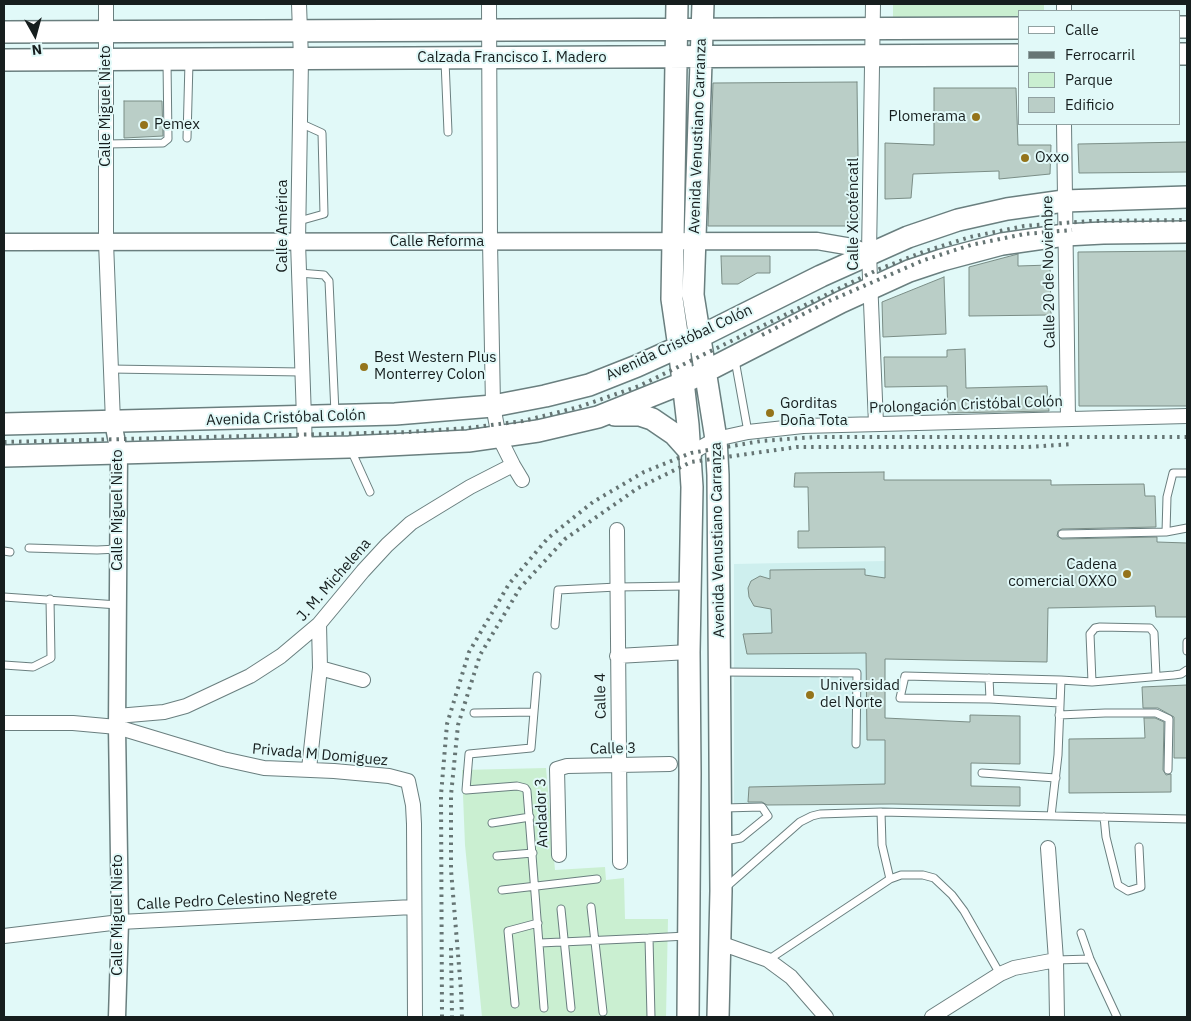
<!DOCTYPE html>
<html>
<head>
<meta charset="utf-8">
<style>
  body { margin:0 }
  #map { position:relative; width:1191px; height:1021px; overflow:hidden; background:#e1f9f8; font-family:"IBM Plex Sans",sans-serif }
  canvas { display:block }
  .frame { position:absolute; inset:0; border:5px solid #161e1e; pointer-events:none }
  .legend { position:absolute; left:1018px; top:10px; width:162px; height:115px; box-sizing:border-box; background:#e1f9f8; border:1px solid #90a1a1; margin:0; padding:6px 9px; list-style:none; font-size:15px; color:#161e1e }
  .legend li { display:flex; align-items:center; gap:10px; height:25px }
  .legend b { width:25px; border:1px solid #90a1a1 }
  .north { position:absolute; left:10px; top:10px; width:50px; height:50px; -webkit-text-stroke:4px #e1f9f8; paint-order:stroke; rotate:173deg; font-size:14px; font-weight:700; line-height:20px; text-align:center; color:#161e1e }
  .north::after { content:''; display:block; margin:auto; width:18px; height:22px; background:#161e1e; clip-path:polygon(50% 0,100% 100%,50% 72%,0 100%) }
</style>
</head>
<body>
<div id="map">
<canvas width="1191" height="1021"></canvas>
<div class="frame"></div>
<ul class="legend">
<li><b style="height:6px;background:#fff"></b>Calle</li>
<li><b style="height:6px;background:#667574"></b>Ferrocarril</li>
<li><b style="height:14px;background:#caefd1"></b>Parque</li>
<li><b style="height:14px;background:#bacec7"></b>Edificio</li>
</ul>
<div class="north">N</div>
</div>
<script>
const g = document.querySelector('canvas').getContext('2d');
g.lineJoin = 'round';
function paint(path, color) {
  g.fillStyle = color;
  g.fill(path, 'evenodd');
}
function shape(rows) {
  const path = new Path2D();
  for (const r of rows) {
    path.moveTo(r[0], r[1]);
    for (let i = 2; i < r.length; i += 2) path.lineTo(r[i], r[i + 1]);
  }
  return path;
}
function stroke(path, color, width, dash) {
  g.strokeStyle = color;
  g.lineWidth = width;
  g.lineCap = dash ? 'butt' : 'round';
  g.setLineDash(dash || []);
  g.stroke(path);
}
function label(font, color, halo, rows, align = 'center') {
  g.font = font + ' "IBM Plex Sans",sans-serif';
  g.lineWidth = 4;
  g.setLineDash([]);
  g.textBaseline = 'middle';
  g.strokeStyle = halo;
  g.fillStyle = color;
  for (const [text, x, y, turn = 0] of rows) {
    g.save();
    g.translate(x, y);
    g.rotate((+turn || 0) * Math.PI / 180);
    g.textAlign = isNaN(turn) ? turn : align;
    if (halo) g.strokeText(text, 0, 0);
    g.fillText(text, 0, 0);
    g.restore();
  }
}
paint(shape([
  [885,561,886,804,734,805,734,564]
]), '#ceefee');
paint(shape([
  [893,4,1044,4,1044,11,1020,11,1020,21,893,20],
  [546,768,555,870,605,867,606,880,624,878,625,919,668,919,666,1017,482,1017,465,845,462,770]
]), '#caefd1');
const building = shape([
  [857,82,859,226,708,226,713,83,857,82],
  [934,88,1016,88,1018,145,1051,145,1050,174,999,179,999,171,913,174,911,198,885,199,885,143,934,145,934,88],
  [124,101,162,101,163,136,124,138,124,101],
  [1187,142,1187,172,1079,173,1078,144,1187,142],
  [1187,251,1187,406,1079,406,1078,252,1187,251],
  [1018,254,1018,266,1050,265,1051,315,969,316,969,267,1018,254],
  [721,256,770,256,770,273,757,273,738,284,722,284,721,256],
  [944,277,946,334,883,337,882,302,944,277],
  [965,349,966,388,1047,386,1049,411,948,413,947,386,885,387,884,357,947,357,947,350,965,349],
  [884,472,884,480,1051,480,1051,485,1144,484,1145,496,1155,496,1156,527,1062,529,1058,531,1057,536,1062,539,1157,537,1157,542,1187,543,1187,617,1156,617,1155,606,1048,608,1047,662,885,659,885,718,970,722,970,715,1020,716,1020,764,971,763,971,786,1020,787,1020,806,892,804,767,805,762,802,748,802,749,787,885,784,885,740,867,740,866,653,747,654,743,634,772,633,771,609,754,606,749,597,748,588,751,581,760,576,770,579,770,570,865,569,865,575,885,578,885,547,798,548,798,531,809,531,808,487,794,487,795,473,884,472],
  [1187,685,1187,758,1174,758,1174,717,1158,708,1143,708,1142,687,1187,685],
  [1144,718,1155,718,1164,722,1163,770,1166,775,1171,774,1171,792,1069,793,1069,739,1145,738,1144,718]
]);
paint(building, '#bacec7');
stroke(building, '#7a8d86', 1);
const service = shape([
  [445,61,448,132],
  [187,138,189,62],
  [106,144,163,143,168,139,167,62],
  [299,221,324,214,322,133,300,123],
  [299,273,324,275,329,281,335,413],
  [735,360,748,432],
  [111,369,301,372],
  [351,450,370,492],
  [1166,532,1167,497,1173,473,1187,473],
  [1062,534,1166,532,1187,528],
  [29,548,97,550,118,549],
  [4,551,10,552],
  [4,597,118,605],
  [555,625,558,590,617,587,687,586],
  [1187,642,1187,651],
  [4,665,33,667,51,658,50,599],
  [721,672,857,673,856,744],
  [537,676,531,748,469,754,466,790,517,786,525,788,527,791,544,1008],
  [989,678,990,699],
  [1092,682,1090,634,1095,628,1100,627,1150,628,1154,633,1156,676],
  [1060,703,990,699,900,698,905,676,1061,680],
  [474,713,534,712],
  [1059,715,1105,713,1156,713,1169,719,1168,770],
  [982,773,1056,778],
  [724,808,762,807,768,816,741,838,724,841],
  [881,812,882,845,890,879],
  [1051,816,1058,755,1061,680,1092,682,1174,675,1181,674,1187,670],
  [1104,817,1106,837,1118,885,1128,891,1141,887,1139,847],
  [492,823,530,817],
  [497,856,533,853],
  [725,888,800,822,812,816,820,814,881,812,1187,819],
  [502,890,597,879],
  [591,907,603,1012],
  [561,909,571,1008],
  [1081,933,1090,959,1117,1017],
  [540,943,649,938],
  [768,960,890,879,901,875,923,875,934,878,952,895,964,911,1000,974],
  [1056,960,1090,959],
  [515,1004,508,931,538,923],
  [651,1017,649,938,686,936]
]);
const minor = shape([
  [106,4,106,242,113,422],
  [299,4,301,59,298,242,305,448],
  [489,4,490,241,493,406,499,437,513,465,522,480],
  [873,4,869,254,876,424],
  [1064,4,1064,11],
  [1064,124,1068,419],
  [691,453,716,439,748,432,803,426,1187,416],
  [617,530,620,862],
  [617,656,689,652],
  [320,668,363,680],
  [117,716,164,712,186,706,250,676,281,656,319,624,363,571,387,545,411,523,470,487,513,465],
  [4,723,73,723,117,727,223,759,264,768,334,771,389,776,408,781,413,805,414,824,415,1017],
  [309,769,320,668,319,624],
  [1048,848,1056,960,1057,1017],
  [559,855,557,769,567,766,670,764],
  [4,936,120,922,413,907],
  [720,943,768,960,791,977,826,1017],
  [932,1017,1000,974,1014,968,1056,960]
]);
const tertiary = shape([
  [4,242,817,241,852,247,869,254],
  [113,422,119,453,117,727,120,922,117,1017]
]);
const primary = shape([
  [677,4,672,299,679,347,688,425,692,487,689,652,690,774,688,1017],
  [703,4,693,295,716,439,718,475,721,891,718,1017],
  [1180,27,1187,27],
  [4,32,1020,28],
  [1180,54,1187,54],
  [4,60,1020,55],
  [615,415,640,415,652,419,674,434,691,453],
  [4,424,395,414,493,406,545,396,589,385,637,366,679,347,821,276,908,237,958,220,1007,209,1064,201,1187,197],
  [4,456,349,447,468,441,538,431,598,417,683,383,841,302,909,271,942,260,1002,244,1065,235,1103,233,1187,232]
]);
stroke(service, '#6a7f7f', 9);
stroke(minor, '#6a7f7f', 16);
stroke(tertiary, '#6a7f7f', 19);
stroke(primary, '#6a7f7f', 24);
stroke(service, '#fff', 7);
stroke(minor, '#fff', 14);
stroke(tertiary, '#fff', 16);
stroke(primary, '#fff', 21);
stroke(shape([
  [762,335,829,301,924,260,971,245,1024,234,1072,230],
  [4,442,409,432,468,428,523,421,579,407,639,386,877,270,923,252,970,237,1024,226,1090,221,1187,220],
  [451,948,452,1017],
  [442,1017,441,795,447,724,469,652,509,584,548,538,593,502,644,472,691,453,761,441,815,437,1187,437],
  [462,1017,461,990,451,870,451,795,458,725,480,655,520,588,565,539,638,488,691,462,797,447,1027,447,1072,444]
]), '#667574', 4, [2.5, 5]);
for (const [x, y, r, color] of [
  [976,117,5,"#94741b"],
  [144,125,5,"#94741b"],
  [1025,158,5,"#94741b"],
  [364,367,5,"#94741b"],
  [770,413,5,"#94741b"],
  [1127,574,5,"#94741b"],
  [810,695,5,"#94741b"]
]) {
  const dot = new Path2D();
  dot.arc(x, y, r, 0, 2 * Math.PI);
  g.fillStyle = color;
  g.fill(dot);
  stroke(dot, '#e1f9f8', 2);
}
label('15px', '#161e1e', '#e1f9f8', [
  ["Calzada Francisco I. Madero",512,58],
  ["Calle Miguel Nieto",106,106,-90],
  ["Avenida Venustiano Carranza",698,136,-88],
  ["Calle Xicoténcatl",854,214,-90],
  ["Calle América",283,226,-90],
  ["Calle Reforma",437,242],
  ["Calle 20 de Noviembre",1049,272,-91],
  ["Avenida Cristóbal Colón",679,343,-25],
  ["Prolongación Cristóbal Colón",966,405,-2],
  ["Avenida Cristóbal Colón",286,418,-2],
  ["Calle Miguel Nieto",118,510,-90],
  ["Avenida Venustiano Carranza",718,540,-91],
  ["J. M. Michelena",334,580,-49],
  ["Calle 4",601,696,-91],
  ["Calle 3",613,749,-1],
  ["Privada M Domiguez",320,755,5],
  ["Andador 3",542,813,-92],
  ["Calle Pedro Celestino Negrete",237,900,-3],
  ["Calle Miguel Nieto",118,915,-90]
]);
label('15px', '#161e1e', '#e1f9f8', [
  ["Plomerama",966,117,"right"],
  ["Pemex",154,125],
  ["Oxxo",1035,158],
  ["Best Western Plus",374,358],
  ["Monterrey Colon",374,375],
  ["Gorditas",780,404],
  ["Doña Tota",780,421],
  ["Cadena",1117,565,"right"],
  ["comercial OXXO",1117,582,"right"],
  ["Universidad",820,686],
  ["del Norte",820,703]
], 'left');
</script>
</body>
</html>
